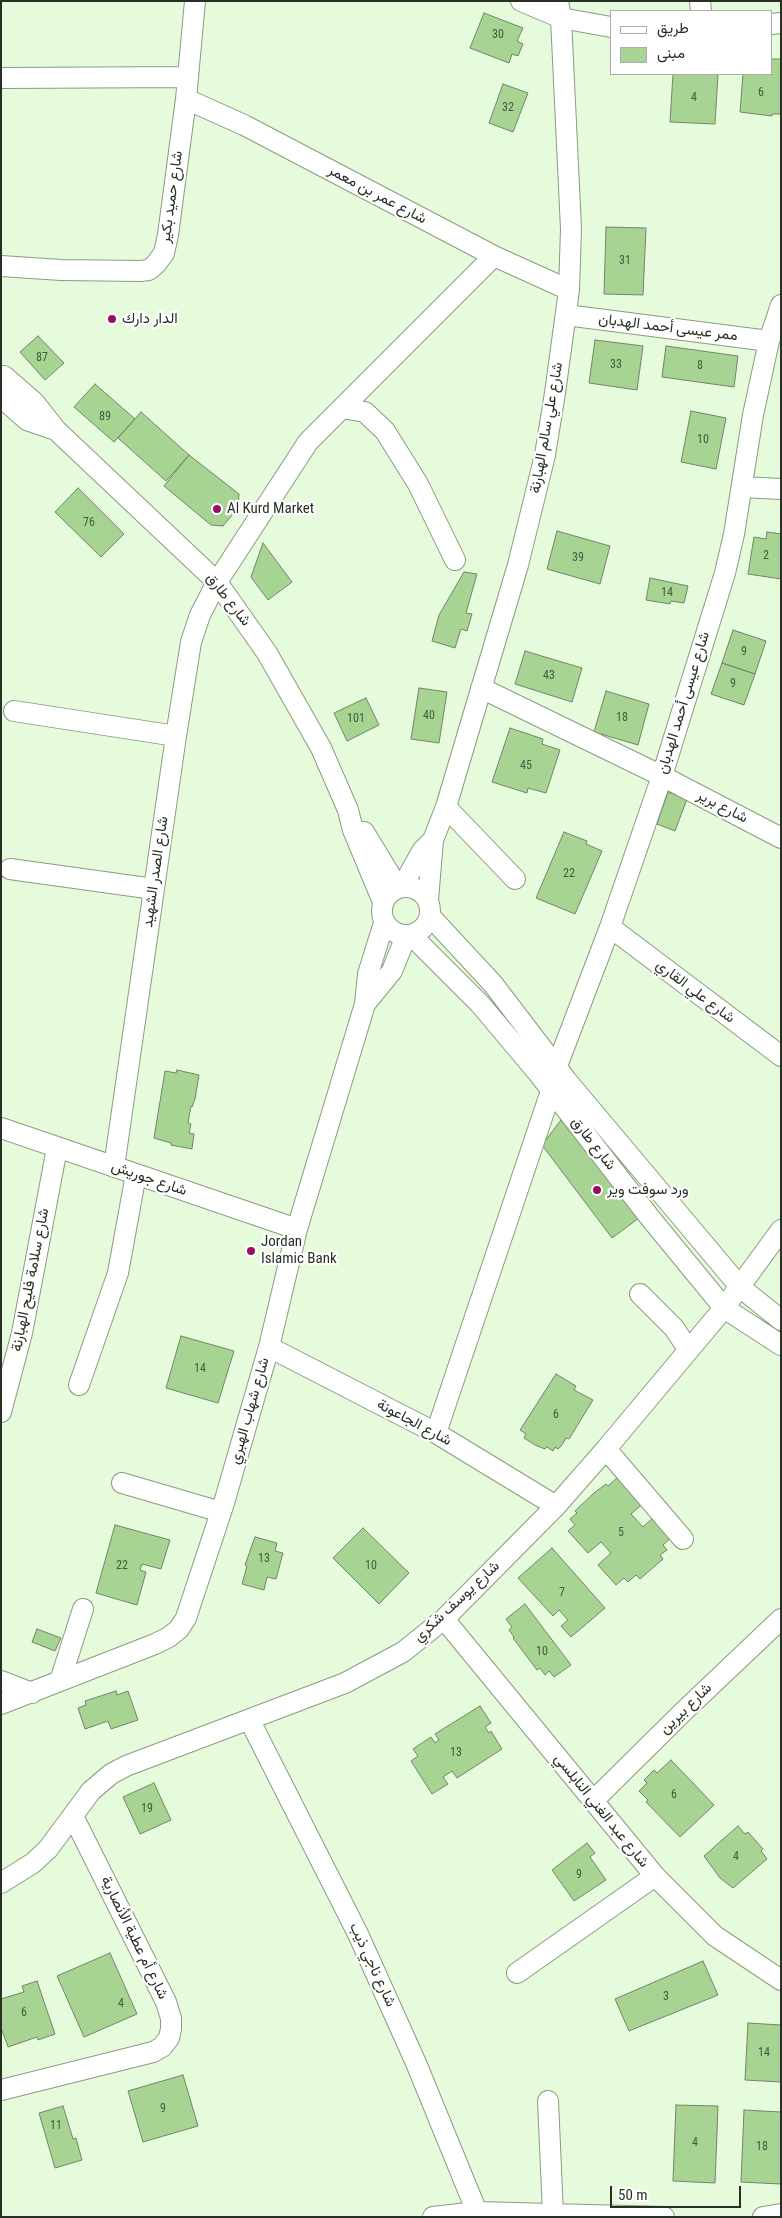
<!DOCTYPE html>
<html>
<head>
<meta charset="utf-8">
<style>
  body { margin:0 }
  #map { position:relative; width:782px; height:2218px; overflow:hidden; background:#e6fbdc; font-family:"Roboto Condensed",Vazirmatn,sans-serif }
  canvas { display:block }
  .frame { position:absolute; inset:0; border:2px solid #283025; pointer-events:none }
  .legend { position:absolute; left:610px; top:10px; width:162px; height:65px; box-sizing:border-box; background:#fff; border:1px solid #a9aca8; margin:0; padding:6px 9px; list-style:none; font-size:15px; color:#283025 }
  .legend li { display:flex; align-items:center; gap:10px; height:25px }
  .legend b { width:25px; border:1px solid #a9aca8 }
  .scale { position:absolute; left:610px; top:2186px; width:131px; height:22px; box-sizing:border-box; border:2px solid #283025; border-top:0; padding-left:6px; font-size:15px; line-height:18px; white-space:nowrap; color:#283025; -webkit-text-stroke:4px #fff; paint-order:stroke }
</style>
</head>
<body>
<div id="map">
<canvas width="782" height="2218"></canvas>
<div class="frame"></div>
<ul class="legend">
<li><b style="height:6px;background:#fff"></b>طريق</li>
<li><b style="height:14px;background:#a7d393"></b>مبنى</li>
</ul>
<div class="scale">50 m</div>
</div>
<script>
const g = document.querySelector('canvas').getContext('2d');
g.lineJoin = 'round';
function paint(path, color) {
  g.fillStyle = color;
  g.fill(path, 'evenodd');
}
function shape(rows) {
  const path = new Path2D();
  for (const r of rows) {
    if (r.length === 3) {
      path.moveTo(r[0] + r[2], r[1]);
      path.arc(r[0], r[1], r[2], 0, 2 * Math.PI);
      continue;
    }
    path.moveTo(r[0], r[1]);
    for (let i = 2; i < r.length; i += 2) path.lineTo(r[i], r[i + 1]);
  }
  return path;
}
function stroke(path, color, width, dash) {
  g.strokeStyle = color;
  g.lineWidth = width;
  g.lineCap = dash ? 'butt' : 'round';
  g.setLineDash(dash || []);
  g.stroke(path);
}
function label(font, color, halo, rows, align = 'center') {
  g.font = font + ' "Roboto Condensed",Vazirmatn,sans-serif';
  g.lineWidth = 4.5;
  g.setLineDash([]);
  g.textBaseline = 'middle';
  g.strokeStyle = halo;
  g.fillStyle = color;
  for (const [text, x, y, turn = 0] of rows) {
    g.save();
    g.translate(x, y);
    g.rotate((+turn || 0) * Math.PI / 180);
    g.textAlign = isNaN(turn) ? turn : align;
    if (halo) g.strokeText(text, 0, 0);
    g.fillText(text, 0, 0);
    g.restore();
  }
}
const building = shape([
  [484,13,523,28,517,41,523,44,518,56,512,54,509,63,470,48,484,13],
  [771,59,781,59,781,114,772,114,772,116,740,112,743,74,771,74,771,59],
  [673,74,718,74,715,124,670,122,673,74],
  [503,84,528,93,513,132,489,123,503,84],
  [606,227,646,228,643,295,604,294,606,227],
  [38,336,64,363,45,380,20,352,38,336],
  [595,340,643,346,637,390,589,383,595,340],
  [666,346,738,356,734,387,662,377,666,346],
  [95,384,135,419,114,442,74,407,95,384],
  [691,411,726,418,716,469,681,462,691,411],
  [141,412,189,455,166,481,118,438,141,412],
  [189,455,239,494,238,508,223,526,211,525,164,486,189,455],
  [78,488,124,534,101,557,55,512,78,488],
  [557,531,610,546,600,584,547,569,557,531],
  [767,532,781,534,781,579,748,574,754,537,766,539,767,532],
  [263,543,292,582,268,600,251,577,263,543],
  [464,572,477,574,466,613,472,614,467,631,461,629,455,648,432,641,439,615,464,572],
  [650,578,688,586,684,603,671,601,670,604,646,600,650,578],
  [733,630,766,641,755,674,722,663,733,630],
  [525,651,582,668,572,702,515,684,525,651],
  [722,663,755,674,744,705,711,694,722,663],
  [419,688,447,692,439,743,411,739,419,688],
  [606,691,649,704,638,745,594,732,606,691],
  [366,698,379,725,347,741,334,713,366,698],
  [510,728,543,739,542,744,560,750,546,793,528,788,527,793,492,782,510,728],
  [668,792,687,799,675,831,657,824,668,792],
  [564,832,587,841,586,844,602,851,575,914,536,898,564,832],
  [177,1070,199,1075,195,1099,192,1107,191,1106,188,1123,191,1124,189,1133,194,1134,192,1149,171,1145,171,1143,154,1138,165,1071,176,1073,177,1070],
  [561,1120,639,1218,612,1238,542,1145,561,1120],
  [181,1336,234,1351,218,1403,166,1388,181,1336],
  [556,1374,576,1386,574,1390,593,1400,569,1439,566,1438,562,1445,558,1449,555,1447,553,1451,547,1447,545,1449,535,1445,524,1438,526,1434,520,1430,556,1374],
  [617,1478,645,1502,631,1514,643,1527,656,1515,674,1535,663,1545,667,1550,660,1555,663,1559,640,1579,636,1575,628,1582,624,1578,616,1585,598,1565,611,1553,601,1542,588,1553,568,1531,575,1525,570,1519,577,1513,575,1511,594,1493,606,1484,608,1486,617,1478],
  [115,1525,170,1540,161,1569,142,1564,140,1570,146,1572,137,1605,96,1593,115,1525],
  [363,1528,409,1573,379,1604,333,1558,363,1528],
  [255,1537,277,1543,275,1551,283,1553,276,1579,267,1577,264,1590,242,1584,247,1566,245,1565,255,1537],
  [552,1548,605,1608,571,1637,561,1626,568,1620,559,1610,553,1616,518,1578,552,1548],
  [525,1604,571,1665,554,1677,549,1671,545,1675,540,1668,537,1670,513,1638,514,1637,509,1630,512,1627,506,1619,525,1604],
  [37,1629,61,1638,55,1651,32,1642,37,1629],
  [116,1691,117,1695,128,1691,138,1720,111,1729,108,1721,85,1729,78,1708,86,1705,85,1701,116,1691],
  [480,1706,491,1723,485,1727,489,1733,491,1731,502,1749,457,1778,452,1771,443,1777,448,1784,432,1794,411,1761,418,1756,413,1749,431,1737,435,1743,439,1740,435,1734,480,1706],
  [671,1760,714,1805,680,1837,646,1802,648,1800,639,1791,647,1783,644,1780,654,1770,657,1773,671,1760],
  [154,1783,171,1820,140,1834,123,1797,154,1783],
  [738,1826,745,1834,748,1832,763,1849,761,1851,767,1859,733,1888,720,1878,704,1856,738,1826],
  [587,1843,595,1853,590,1857,606,1880,574,1901,552,1870,587,1843],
  [110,1953,137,2014,84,2037,57,1976,110,1953],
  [703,1961,718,1995,629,2031,615,1999,703,1961],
  [37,1981,55,2034,38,2040,37,2037,8,2047,1,2028,1,1999,24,1992,22,1986,37,1981],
  [748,2023,781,2025,781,2082,745,2080,748,2023],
  [183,2075,198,2126,143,2142,128,2091,183,2075],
  [676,2105,718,2106,715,2183,673,2181,676,2105],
  [63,2106,73,2139,76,2138,82,2160,55,2168,39,2113,63,2106],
  [744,2110,781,2112,781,2184,741,2182,744,2110]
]);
paint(building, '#a7d393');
stroke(building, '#72856a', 1);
const minor = shape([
  [521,1,561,18,611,27],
  [700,1,701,11],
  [771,24,781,23],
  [1,78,188,77],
  [186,99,244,125,494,256,569,290],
  [1,266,61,270,140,271,149,270,156,264,164,253,168,235,186,99,195,1],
  [566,315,769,341],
  [4,376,34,402,56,430,217,582,267,653,321,748,348,810,353,830,383,902],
  [1,397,27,420,56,430],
  [342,408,365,412,385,431,418,484,455,560],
  [742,487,781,489],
  [481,688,662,776,781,838],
  [14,711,176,736],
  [446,807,515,879],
  [364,832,398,888],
  [10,869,154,889],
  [406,911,24],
  [402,887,422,851,433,840],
  [428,900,433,840,446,807,518,565,545,455,555,393,569,290,571,229,561,18,558,1],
  [430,916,493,984,567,1081,741,1288,781,1320],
  [610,927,781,1056],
  [411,935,480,1004,538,1073,651,1219,724,1308,781,1345],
  [365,1004,392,971,406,936],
  [1,1128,297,1229],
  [114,1167,176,736,191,642,200,615,217,582,308,442,494,256],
  [640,1294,674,1328,688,1349],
  [269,1347,436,1433,556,1506],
  [79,1385,118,1273,136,1174],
  [1,1412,22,1333,57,1148],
  [436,1433,551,1091,557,1066,610,927,662,776,725,573,734,534,753,415,769,341,781,305],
  [606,1449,683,1539],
  [122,1483,221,1512],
  [444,1619,655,1876,715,1936,781,1980],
  [1,1681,32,1693],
  [60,1681,83,1609],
  [1,1704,155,1644,169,1637,179,1629,186,1618,224,1503,269,1347,297,1229,365,1004,368,974,384,923],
  [250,1721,358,1934,416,2063,479,2217],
  [593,1801,684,1711,781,1619],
  [1,1883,33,1863,48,1849,91,1791,111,1774,126,1766,345,1683,403,1652,444,1619,556,1506,606,1449,724,1308,781,1230],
  [517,1973,655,1876],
  [1,2090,153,2052,162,2047,169,2038,171,2029,171,2018,166,2002,73,1816],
  [548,2101,553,2214],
  [433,2217,477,2212,664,2217],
  [763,2217,781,2214]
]);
stroke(minor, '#899c80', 22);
stroke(minor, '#fff', 20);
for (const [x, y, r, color] of [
  [112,319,5,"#990e61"],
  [217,509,5,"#990e61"],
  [597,1190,5,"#990e61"],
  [251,1251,5,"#990e61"]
]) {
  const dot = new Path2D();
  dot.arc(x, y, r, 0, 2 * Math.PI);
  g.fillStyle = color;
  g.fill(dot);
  stroke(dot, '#fff', 2);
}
label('12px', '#485940', null, [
  ["30",498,35],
  ["6",761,93],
  ["4",694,98],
  ["32",508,108],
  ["31",625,261],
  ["87",42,358],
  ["33",616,365],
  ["8",700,366],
  ["89",105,417],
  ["10",703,440],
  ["76",89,523],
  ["2",766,556],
  ["39",578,558],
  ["14",667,593],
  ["9",744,652],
  ["43",549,676],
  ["9",733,684],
  ["40",429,716],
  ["18",622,718],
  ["101",356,719],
  ["45",526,766],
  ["22",569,874],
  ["14",200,1369],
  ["6",556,1415],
  ["5",621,1533],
  ["13",264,1559],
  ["22",122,1566],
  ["10",371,1566],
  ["7",562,1593],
  ["10",542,1652],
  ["13",456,1753],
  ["6",674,1795],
  ["19",147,1809],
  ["4",736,1857],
  ["9",579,1875],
  ["3",666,1997],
  ["4",121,2004],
  ["6",24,2013],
  ["14",764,2053],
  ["9",163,2109],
  ["11",56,2126],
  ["4",695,2143],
  ["18",762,2147]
]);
label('15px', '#283025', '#fff', [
  ["شارع عمر بن معمر",377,195,28],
  ["شارع حميد بكير",172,197,-82],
  ["ممر عيسى أحمد الهدبان",668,328,7],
  ["شارع علي سالم الهبارنة",547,428,-80],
  ["شارع طارق",228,600,52],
  ["شارع عيسى أحمد الهدبان",684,703,-73],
  ["شارع برير",722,807,27],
  ["شارع الصدر الشهيد",156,872,-82],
  ["شارع علي القاري",695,992,37],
  ["شارع طارق",593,1144,52],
  ["شارع جوريش",149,1179,19],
  ["شارع سلامة فليح الهبارنة",31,1280,-79],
  ["شارع شهاب الهبري",250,1411,-74],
  ["شارع الجاعونة",414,1423,28],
  ["شارع يوسف شكري",457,1602,-43],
  ["شارع بيرين",686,1709,-44],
  ["شارع عبد الغني النابلسي",601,1811,51],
  ["شارع أم عطية الأنصارية",134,1938,64],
  ["شارع ناجي ذيب",372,1965,65]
]);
label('15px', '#283025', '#fff', [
  ["الدار دارك",122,319],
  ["Al Kurd Market",227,509],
  ["ورد سوفت وير",607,1190],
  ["Jordan",261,1242],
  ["Islamic Bank",261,1259]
], 'left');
</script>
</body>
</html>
